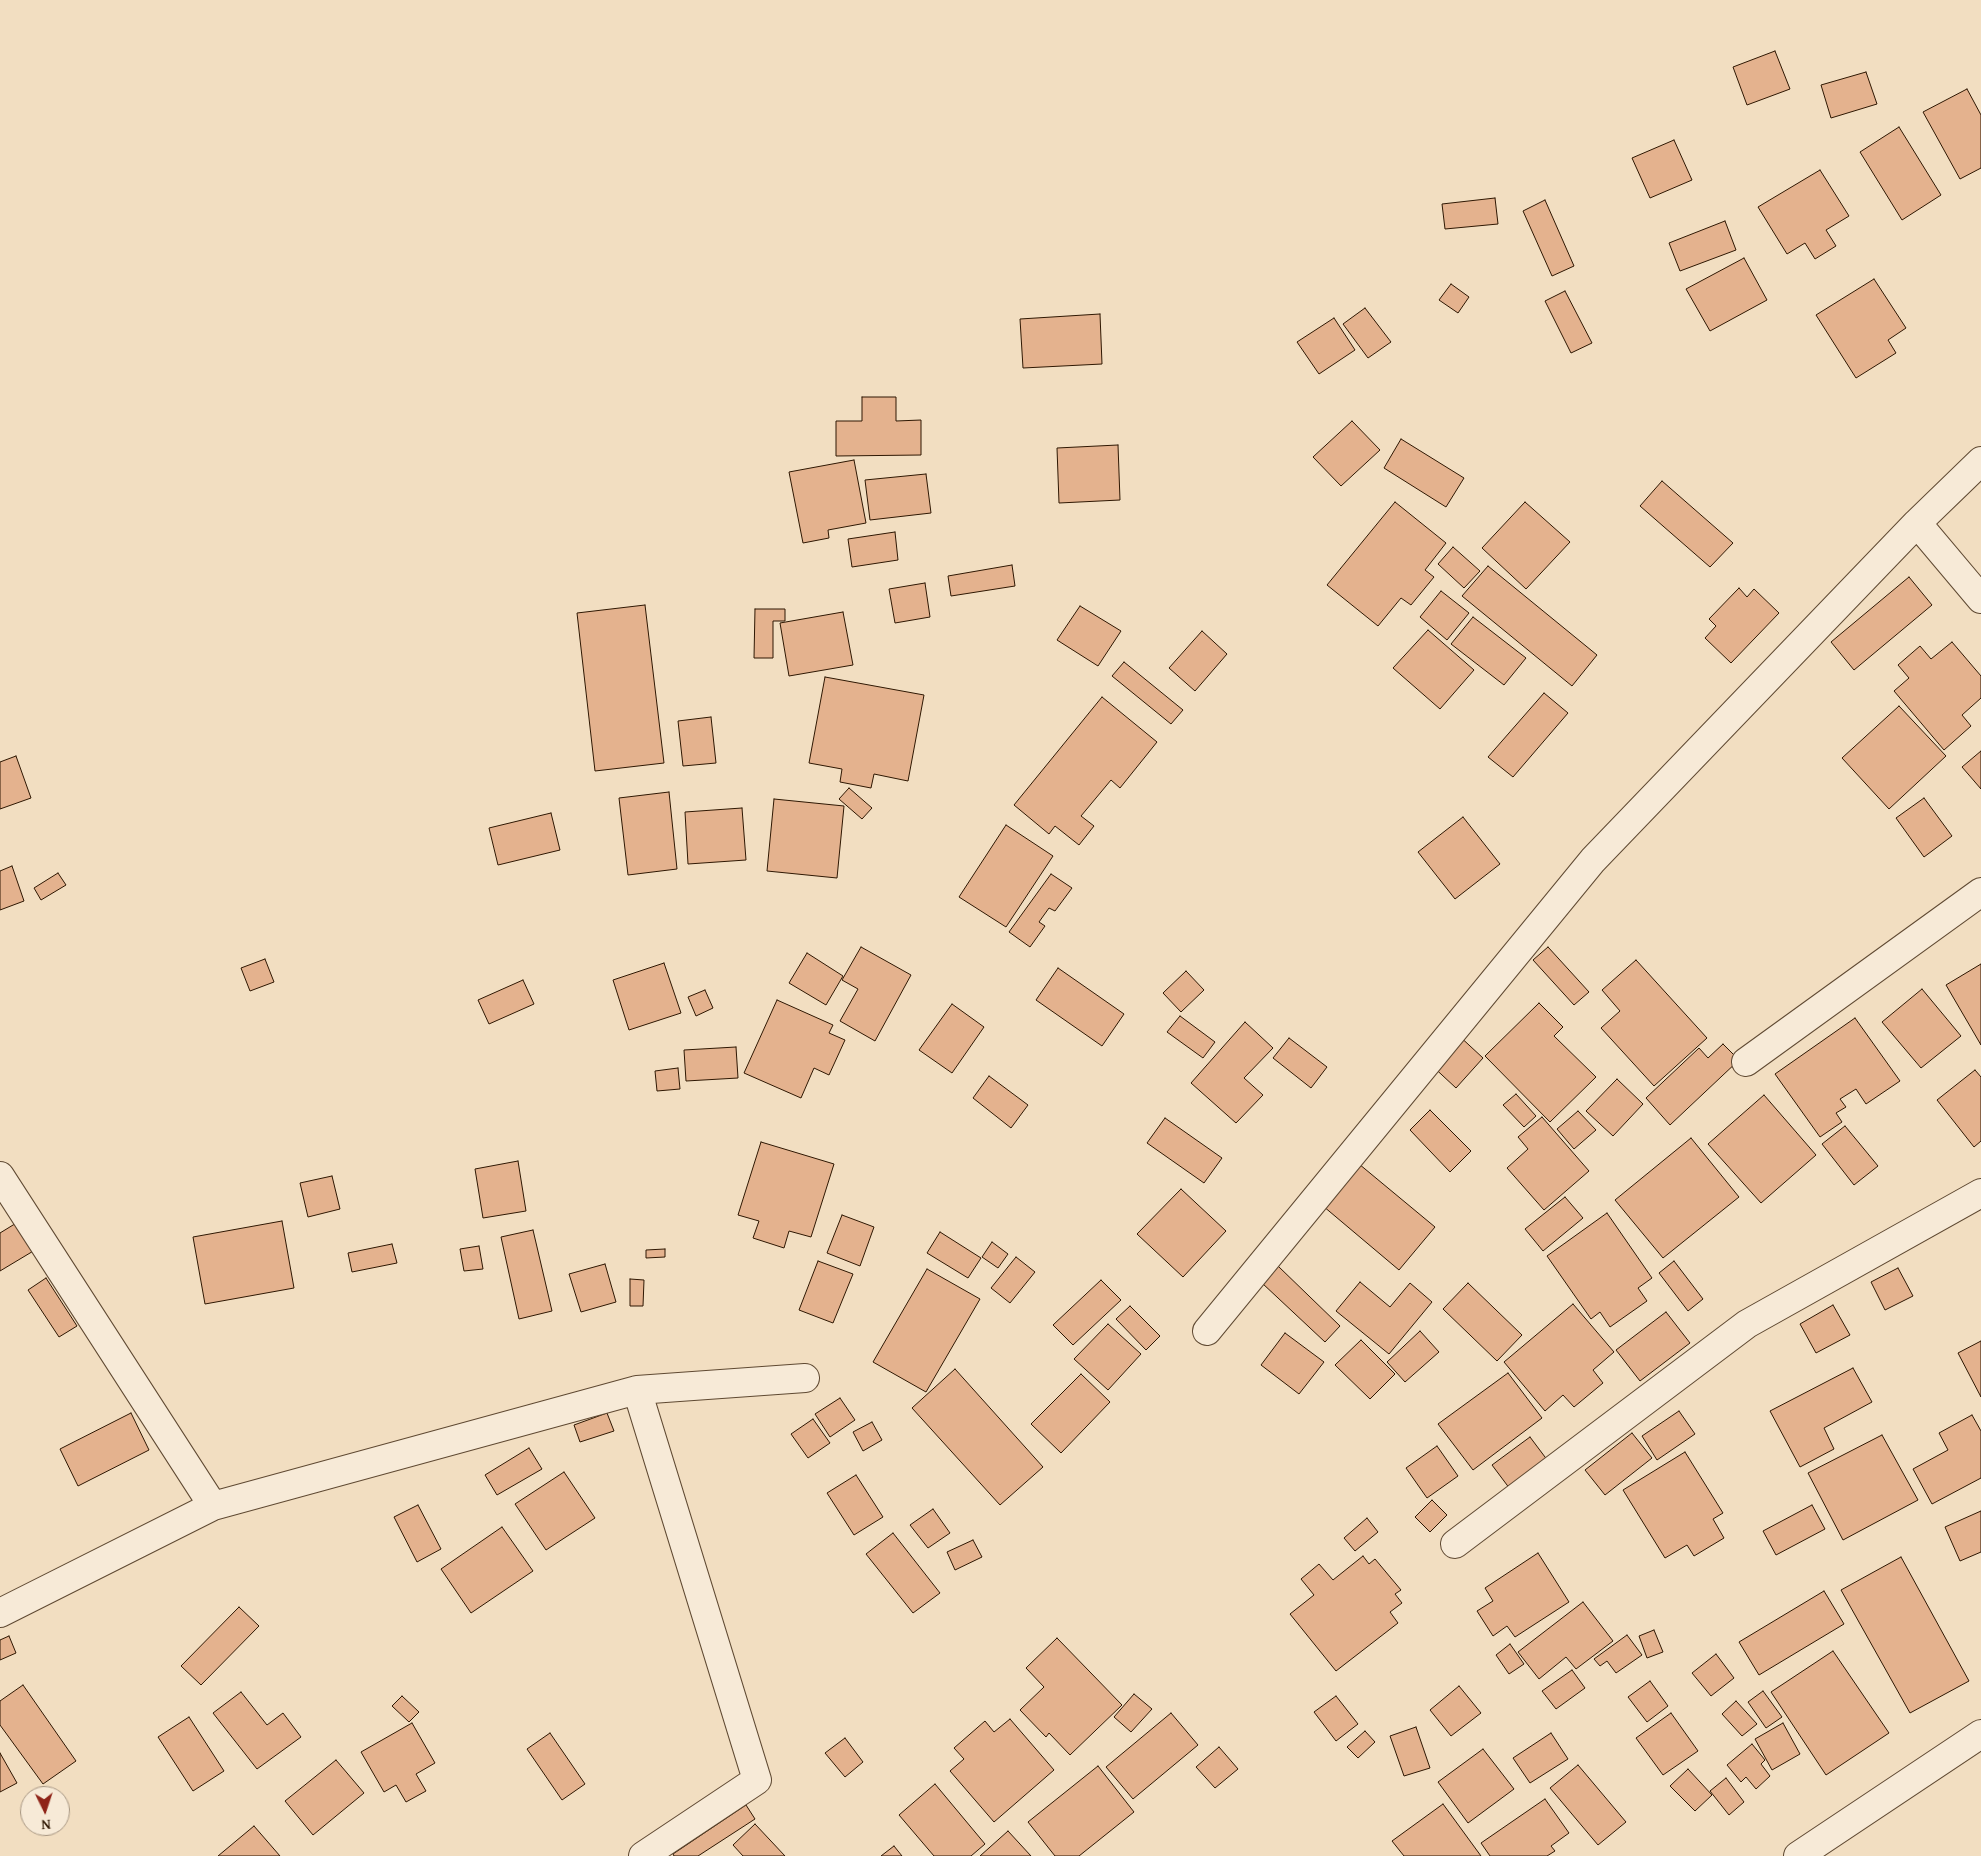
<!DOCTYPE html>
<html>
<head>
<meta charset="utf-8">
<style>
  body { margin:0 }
  #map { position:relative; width:1981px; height:1856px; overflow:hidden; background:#f2dec1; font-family:"Gentium Book Plus",serif }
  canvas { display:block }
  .north { position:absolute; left:20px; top:1786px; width:50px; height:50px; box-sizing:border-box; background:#f7ead7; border:1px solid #a79682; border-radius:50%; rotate:176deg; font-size:14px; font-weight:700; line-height:20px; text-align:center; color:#2e1702 }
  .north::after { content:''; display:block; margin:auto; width:18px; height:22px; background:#8f2418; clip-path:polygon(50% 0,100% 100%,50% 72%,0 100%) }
</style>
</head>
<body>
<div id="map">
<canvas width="1981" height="1856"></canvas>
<div class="north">N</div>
</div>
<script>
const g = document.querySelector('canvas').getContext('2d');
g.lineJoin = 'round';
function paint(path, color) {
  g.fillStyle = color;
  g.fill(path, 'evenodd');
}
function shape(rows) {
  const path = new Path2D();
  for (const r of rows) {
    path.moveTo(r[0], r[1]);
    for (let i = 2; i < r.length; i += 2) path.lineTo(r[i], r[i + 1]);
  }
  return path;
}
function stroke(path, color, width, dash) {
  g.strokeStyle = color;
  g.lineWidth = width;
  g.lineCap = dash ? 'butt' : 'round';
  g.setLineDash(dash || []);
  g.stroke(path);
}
const building = shape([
  [1775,51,1790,89,1747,105,1733,67,1775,51],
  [1866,72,1877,104,1831,118,1821,85,1866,72],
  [1967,89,1981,115,1981,168,1960,179,1923,112,1967,89],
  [1899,127,1941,195,1902,220,1860,152,1899,127],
  [1674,140,1692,180,1650,198,1632,158,1674,140],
  [1820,170,1849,216,1826,230,1836,246,1815,259,1805,243,1787,254,1758,207,1820,170],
  [1495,198,1498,224,1445,229,1442,204,1495,198],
  [1545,200,1574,266,1552,276,1523,211,1545,200],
  [1725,221,1736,250,1680,271,1669,243,1725,221],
  [1744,258,1767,300,1710,331,1686,289,1744,258],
  [1874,279,1906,328,1888,340,1896,353,1856,378,1816,315,1874,279],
  [1451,284,1469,297,1458,313,1439,300,1451,284],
  [1565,291,1592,343,1571,353,1545,301,1565,291],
  [1365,308,1391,342,1368,358,1343,324,1365,308],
  [1100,314,1102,364,1023,368,1020,319,1100,314],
  [1334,318,1355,350,1319,374,1297,342,1334,318],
  [862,397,896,397,896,421,921,420,921,455,836,456,836,421,862,421,862,397],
  [1352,421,1380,450,1341,486,1313,457,1352,421],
  [1401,439,1464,478,1446,507,1384,468,1401,439],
  [1118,445,1120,500,1059,503,1057,448,1118,445],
  [854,460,866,523,828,530,829,538,803,543,789,472,854,460],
  [926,474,931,513,870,520,865,480,926,474],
  [1662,481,1733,543,1710,567,1640,506,1662,481],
  [1395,502,1446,543,1425,570,1434,577,1411,605,1401,598,1378,626,1327,585,1395,502],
  [1525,502,1570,542,1526,589,1482,548,1525,502],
  [895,532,898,560,852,567,848,539,895,532],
  [1453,547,1480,571,1464,588,1438,564,1453,547],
  [1012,565,1015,586,951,596,948,576,1012,565],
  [1488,566,1597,655,1572,686,1462,596,1488,566],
  [1909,577,1932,605,1854,670,1831,642,1909,577],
  [925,583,930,617,895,623,889,589,925,583],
  [1739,588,1747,597,1754,589,1779,613,1731,663,1705,638,1716,626,1709,619,1739,588],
  [1441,591,1469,613,1447,640,1420,617,1441,591],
  [645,605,664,763,595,771,577,613,645,605],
  [1080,606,1121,631,1098,666,1057,640,1080,606],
  [755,609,785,609,785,621,773,621,773,658,754,658,755,609],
  [843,612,853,665,789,676,780,623,843,612],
  [1473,617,1526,658,1504,685,1451,644,1473,617],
  [1428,630,1474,670,1440,709,1393,668,1428,630],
  [1202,631,1227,654,1195,691,1169,668,1202,631],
  [1952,642,1981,676,1981,698,1962,715,1971,726,1944,750,1894,691,1909,678,1898,665,1920,646,1931,659,1952,642],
  [1124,662,1183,710,1171,724,1112,676,1124,662],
  [825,677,924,695,908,781,874,774,871,788,840,782,842,769,809,763,825,677],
  [1544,693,1568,713,1513,777,1488,757,1544,693],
  [1102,697,1157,742,1120,788,1111,780,1081,816,1094,826,1079,845,1055,826,1049,834,1014,805,1102,697],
  [1899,706,1946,756,1889,809,1842,758,1899,706],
  [711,717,716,763,683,766,678,721,711,717],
  [1981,751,1981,789,1962,767,1981,751],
  [16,756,31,798,0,809,0,762,16,756],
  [849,788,872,808,862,819,839,799,849,788],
  [669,792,677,869,628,875,619,798,669,792],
  [1924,798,1952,836,1924,857,1896,818,1924,798],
  [774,799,844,806,837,878,767,871,774,799],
  [742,808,746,860,688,864,685,812,742,808],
  [551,813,560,850,498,865,489,828,551,813],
  [1463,817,1500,864,1455,899,1418,852,1463,817],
  [1006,825,1053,856,1006,927,959,897,1006,825],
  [12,866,24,901,0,910,0,871,12,866],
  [58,873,66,885,41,900,34,888,58,873],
  [1051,874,1072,888,1055,911,1049,908,1039,922,1045,926,1030,947,1009,932,1051,874],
  [861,947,911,975,875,1041,840,1021,858,989,842,980,861,947],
  [1548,947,1589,992,1574,1005,1533,960,1548,947],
  [807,953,843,976,826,1005,789,983,807,953],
  [265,959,274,982,250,991,241,968,265,959],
  [1636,960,1707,1038,1654,1086,1601,1028,1620,1011,1602,990,1636,960],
  [664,963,681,1013,629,1030,613,980,664,963],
  [1981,964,1981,1045,1946,985,1981,964],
  [1058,968,1124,1014,1102,1046,1036,1000,1058,968],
  [1186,971,1204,990,1181,1012,1163,993,1186,971],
  [523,980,534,1004,489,1024,478,1000,523,980],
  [1922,989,1961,1036,1921,1068,1882,1022,1922,989],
  [705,990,713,1008,696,1016,688,997,705,990],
  [777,1000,833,1025,829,1033,845,1040,829,1075,814,1068,801,1098,744,1073,777,1000],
  [1539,1003,1563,1027,1554,1036,1596,1077,1550,1122,1485,1056,1539,1003],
  [952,1004,984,1027,952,1073,919,1050,952,1004],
  [1180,1016,1215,1042,1203,1058,1167,1032,1180,1016],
  [1855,1018,1900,1081,1866,1104,1856,1089,1840,1099,1846,1107,1836,1113,1842,1122,1820,1137,1775,1074,1855,1018],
  [1245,1022,1273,1048,1244,1078,1263,1095,1236,1123,1191,1083,1245,1022],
  [1456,1033,1483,1058,1456,1088,1428,1062,1456,1033],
  [1289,1038,1327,1067,1311,1088,1273,1058,1289,1038],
  [1723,1044,1739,1060,1670,1125,1646,1098,1699,1048,1708,1058,1723,1044],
  [736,1047,738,1078,686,1081,684,1050,736,1047],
  [678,1068,680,1089,657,1091,655,1071,678,1068],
  [1975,1070,1981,1077,1981,1141,1974,1147,1937,1100,1975,1070],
  [989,1076,1028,1105,1011,1128,973,1098,989,1076],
  [1617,1079,1643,1104,1613,1136,1586,1111,1617,1079],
  [1516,1094,1536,1116,1524,1127,1503,1105,1516,1094],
  [1764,1095,1816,1155,1761,1203,1708,1144,1764,1095],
  [1430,1110,1471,1151,1450,1172,1410,1130,1430,1110],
  [1578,1111,1596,1130,1574,1149,1557,1129,1578,1111],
  [1542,1117,1589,1171,1544,1210,1507,1168,1528,1149,1518,1137,1542,1117],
  [1165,1118,1222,1158,1204,1183,1147,1143,1165,1118],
  [1845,1126,1878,1166,1854,1185,1822,1144,1845,1126],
  [1691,1138,1739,1197,1663,1258,1615,1200,1691,1138],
  [761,1142,834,1164,811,1237,789,1231,784,1248,753,1238,759,1221,738,1215,761,1142],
  [518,1161,526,1211,483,1218,475,1169,518,1161],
  [1359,1164,1435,1227,1399,1270,1323,1206,1359,1164],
  [332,1176,340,1209,308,1217,300,1183,332,1176],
  [1181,1189,1226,1231,1183,1277,1137,1234,1181,1189],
  [1565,1197,1583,1218,1543,1251,1525,1229,1565,1197],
  [1607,1213,1652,1278,1638,1288,1647,1301,1610,1327,1600,1312,1591,1319,1547,1256,1607,1213],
  [842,1215,874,1227,860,1266,827,1253,842,1215],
  [282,1221,294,1288,205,1304,193,1237,282,1221],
  [18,1222,35,1250,0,1271,0,1233,18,1222],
  [533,1230,552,1311,519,1319,501,1237,533,1230],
  [940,1232,981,1258,968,1278,927,1253,940,1232],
  [992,1242,1008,1254,998,1268,982,1257,992,1242],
  [392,1244,397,1263,352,1272,348,1253,392,1244],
  [479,1246,483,1269,464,1271,460,1249,479,1246],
  [665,1249,665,1257,646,1258,646,1250,665,1249],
  [1016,1257,1035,1272,1010,1303,991,1288,1016,1257],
  [818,1261,853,1274,833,1323,799,1310,818,1261],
  [1674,1261,1703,1299,1688,1311,1659,1273,1674,1261],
  [605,1264,616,1302,581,1312,569,1274,605,1264],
  [1278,1266,1340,1326,1325,1342,1262,1283,1278,1266],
  [1898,1268,1913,1296,1885,1310,1871,1282,1898,1268],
  [927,1269,980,1299,926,1392,873,1362,927,1269],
  [46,1278,77,1326,59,1337,28,1290,46,1278],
  [630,1279,644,1280,643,1306,630,1306,630,1279],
  [1101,1280,1121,1300,1073,1345,1053,1325,1101,1280],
  [1360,1282,1390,1307,1410,1283,1432,1302,1389,1354,1336,1311,1360,1282],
  [1468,1283,1522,1335,1497,1361,1443,1309,1468,1283],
  [1573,1304,1614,1352,1593,1370,1603,1383,1574,1407,1563,1395,1545,1411,1504,1362,1573,1304],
  [1833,1305,1850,1335,1816,1353,1800,1324,1833,1305],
  [1130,1306,1160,1336,1146,1350,1116,1319,1130,1306],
  [1666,1312,1690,1343,1640,1381,1616,1350,1666,1312],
  [1108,1324,1141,1354,1108,1390,1074,1359,1108,1324],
  [1420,1331,1439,1352,1405,1382,1387,1362,1420,1331],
  [1285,1333,1324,1362,1299,1394,1261,1365,1285,1333],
  [1361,1340,1395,1374,1370,1399,1335,1365,1361,1340],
  [1981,1341,1981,1397,1958,1353,1981,1341],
  [1853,1368,1872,1402,1824,1428,1834,1449,1800,1467,1770,1411,1853,1368],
  [955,1369,1043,1467,1000,1505,912,1408,955,1369],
  [1508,1373,1542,1418,1473,1470,1438,1424,1508,1373],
  [1081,1374,1110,1402,1061,1453,1031,1424,1081,1374],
  [840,1398,855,1420,830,1437,815,1414,840,1398],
  [1679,1411,1695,1434,1657,1460,1642,1436,1679,1411],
  [131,1413,149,1450,78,1486,60,1449,131,1413],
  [607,1413,614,1431,580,1442,574,1425,607,1413],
  [1972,1415,1981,1431,1981,1478,1932,1504,1913,1469,1948,1450,1939,1433,1972,1415],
  [813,1419,830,1443,808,1458,791,1434,813,1419],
  [872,1422,882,1440,863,1451,853,1432,872,1422],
  [1632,1433,1652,1458,1605,1495,1585,1470,1632,1433],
  [1882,1435,1918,1500,1843,1540,1808,1473,1882,1435],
  [1530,1437,1548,1461,1510,1489,1492,1465,1530,1437],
  [1437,1446,1458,1476,1427,1498,1406,1468,1437,1446],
  [529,1448,542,1469,497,1495,485,1475,529,1448],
  [1685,1452,1723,1513,1713,1519,1724,1538,1694,1556,1687,1545,1665,1558,1623,1490,1685,1452],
  [564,1472,595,1518,546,1550,515,1504,564,1472],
  [856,1475,883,1517,854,1535,827,1493,856,1475],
  [1432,1500,1447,1515,1430,1532,1415,1517,1432,1500],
  [418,1505,441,1549,417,1562,394,1517,418,1505],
  [1812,1505,1825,1529,1776,1555,1763,1531,1812,1505],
  [933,1509,950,1533,928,1548,910,1525,933,1509],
  [1981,1511,1981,1552,1960,1561,1945,1527,1981,1511],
  [1367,1518,1378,1532,1355,1551,1344,1538,1367,1518],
  [502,1527,533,1571,471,1613,441,1569,502,1527],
  [893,1533,940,1593,913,1613,866,1554,893,1533],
  [973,1540,982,1557,955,1570,947,1552,973,1540],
  [1538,1553,1569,1602,1515,1637,1507,1626,1493,1636,1477,1611,1493,1601,1485,1588,1538,1553],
  [1363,1556,1369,1564,1375,1559,1401,1590,1395,1594,1402,1603,1390,1612,1398,1623,1336,1671,1290,1614,1314,1595,1301,1579,1319,1564,1333,1580,1363,1556],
  [1901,1557,1969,1681,1910,1713,1841,1590,1901,1557],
  [1824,1591,1844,1624,1759,1675,1739,1642,1824,1591],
  [1583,1602,1613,1641,1576,1669,1566,1657,1539,1679,1518,1652,1583,1602],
  [239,1607,259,1626,201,1685,181,1666,239,1607],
  [1654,1630,1663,1652,1647,1658,1639,1636,1654,1630],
  [1627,1635,1642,1655,1616,1673,1607,1661,1600,1666,1594,1659,1627,1635],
  [9,1636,16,1653,0,1660,0,1640,9,1636],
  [1057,1638,1122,1705,1070,1755,1049,1733,1046,1737,1020,1710,1044,1687,1026,1668,1057,1638],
  [1510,1644,1524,1664,1509,1674,1496,1655,1510,1644],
  [1833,1651,1889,1733,1826,1775,1771,1692,1833,1651],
  [1716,1654,1734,1678,1711,1696,1692,1673,1716,1654],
  [1572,1670,1585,1688,1556,1709,1542,1691,1572,1670],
  [1650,1681,1668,1706,1647,1722,1628,1697,1650,1681],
  [23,1685,76,1761,43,1784,0,1725,0,1701,23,1685],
  [1459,1686,1481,1713,1451,1736,1430,1710,1459,1686],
  [1763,1691,1782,1717,1766,1728,1748,1702,1763,1691],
  [241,1692,267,1725,283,1713,301,1737,257,1769,213,1713,241,1692],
  [1134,1694,1152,1709,1131,1732,1114,1717,1134,1694],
  [402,1696,419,1712,409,1722,392,1706,402,1696],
  [1336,1696,1358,1724,1336,1741,1314,1712,1336,1696],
  [1736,1701,1757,1724,1742,1736,1722,1714,1736,1701],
  [1171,1713,1198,1745,1133,1799,1106,1767,1171,1713],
  [1671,1713,1698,1751,1663,1775,1636,1738,1671,1713],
  [189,1717,224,1771,193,1791,158,1737,189,1717],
  [1010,1719,1054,1770,994,1822,950,1771,964,1759,954,1748,985,1721,994,1732,1010,1719],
  [412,1723,435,1763,416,1774,426,1791,406,1802,396,1785,384,1792,361,1752,412,1723],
  [1783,1723,1800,1754,1772,1770,1755,1739,1783,1723],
  [1416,1727,1430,1768,1404,1776,1390,1736,1416,1727],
  [1365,1731,1375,1742,1358,1758,1347,1747,1365,1731],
  [550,1733,585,1784,562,1800,527,1749,550,1733],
  [1551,1733,1568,1759,1530,1783,1513,1758,1551,1733],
  [845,1738,863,1762,845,1777,825,1753,845,1738],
  [1752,1744,1765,1760,1761,1764,1770,1776,1756,1789,1746,1777,1741,1782,1727,1765,1752,1744],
  [1219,1747,1238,1769,1215,1788,1196,1767,1219,1747],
  [1483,1749,1514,1789,1468,1823,1438,1782,1483,1749],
  [0,1753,17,1783,0,1792,0,1753],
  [336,1760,364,1793,313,1835,285,1801,336,1760],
  [1578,1765,1626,1822,1598,1845,1550,1788,1578,1765],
  [1098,1766,1134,1812,1079,1856,1055,1856,1028,1822,1098,1766],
  [1688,1769,1712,1795,1695,1811,1670,1786,1688,1769],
  [1726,1778,1744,1802,1729,1815,1710,1791,1726,1778],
  [935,1784,985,1844,971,1856,934,1856,899,1815,935,1784],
  [1545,1799,1569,1833,1551,1846,1555,1851,1547,1856,1490,1856,1481,1843,1545,1799],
  [1443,1804,1481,1856,1404,1856,1392,1841,1443,1804],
  [746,1805,755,1819,698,1856,674,1856,673,1854,746,1805],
  [755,1824,785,1856,743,1856,733,1845,755,1824],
  [254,1826,280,1856,218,1856,254,1826],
  [1008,1831,1031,1856,980,1856,1008,1831],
  [894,1846,902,1856,881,1856,894,1846]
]);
paint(building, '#e4b28e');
stroke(building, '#2e1702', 1);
const minor = shape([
  [1917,523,1981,599],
  [1746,1062,1981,892],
  [0,1176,213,1506,0,1613],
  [1207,1331,1593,860,1917,523,1981,461],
  [637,1390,757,1780,643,1856],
  [213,1506,637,1390,805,1378],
  [1455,1544,1747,1324,1981,1193],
  [1798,1856,1981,1734]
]);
stroke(minor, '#5f4932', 30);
stroke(minor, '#f7ead7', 28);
</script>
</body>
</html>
